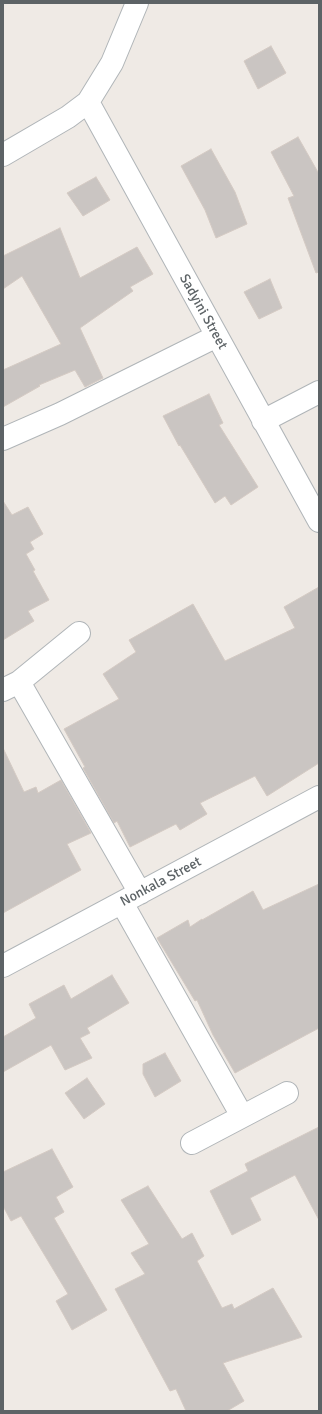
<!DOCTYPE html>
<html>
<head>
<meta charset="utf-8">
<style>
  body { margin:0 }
  #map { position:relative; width:322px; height:1414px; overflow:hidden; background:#efeae5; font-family:Signika,sans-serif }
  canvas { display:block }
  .frame { position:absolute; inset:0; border:4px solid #5d6366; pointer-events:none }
</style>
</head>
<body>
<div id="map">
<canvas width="322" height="1414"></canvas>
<div class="frame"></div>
</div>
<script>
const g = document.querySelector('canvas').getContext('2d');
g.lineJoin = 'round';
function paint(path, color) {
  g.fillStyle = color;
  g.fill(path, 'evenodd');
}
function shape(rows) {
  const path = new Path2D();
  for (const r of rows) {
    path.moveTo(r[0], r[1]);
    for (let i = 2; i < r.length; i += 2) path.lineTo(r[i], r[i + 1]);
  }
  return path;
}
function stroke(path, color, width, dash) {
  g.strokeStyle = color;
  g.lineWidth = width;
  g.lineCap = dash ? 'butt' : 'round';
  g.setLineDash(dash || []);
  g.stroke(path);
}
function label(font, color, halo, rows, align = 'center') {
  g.font = font + ' Signika,sans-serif';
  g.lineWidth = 3;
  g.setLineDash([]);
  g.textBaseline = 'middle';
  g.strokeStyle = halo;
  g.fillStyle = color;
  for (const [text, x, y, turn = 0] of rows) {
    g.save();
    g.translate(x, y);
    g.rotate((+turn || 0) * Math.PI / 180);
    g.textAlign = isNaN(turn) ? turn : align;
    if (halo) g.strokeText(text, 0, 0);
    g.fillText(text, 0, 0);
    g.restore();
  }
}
const building = shape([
  [271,46,286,73,258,89,244,61,271,46],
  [298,137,319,174,319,272,316,273,288,198,294,196,271,152,298,137],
  [211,149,235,192,247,224,216,238,205,210,181,166,211,149],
  [96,177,110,200,83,216,67,193,96,177],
  [60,228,80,278,137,247,153,274,130,287,133,291,80,328,103,378,85,387,75,370,39,385,40,386,3,407,3,370,61,344,22,276,3,289,3,256,60,228],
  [270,279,282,308,259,319,244,292,270,279],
  [209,394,223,423,219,425,258,487,231,505,225,496,215,503,180,445,179,446,163,416,209,394],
  [3,501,12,515,28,507,43,534,30,542,34,549,26,554,35,570,33,571,49,600,28,611,34,621,3,640,3,501],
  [319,587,319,763,267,796,255,776,200,803,207,814,180,830,176,824,130,847,117,821,114,823,83,768,85,767,64,729,119,699,103,674,136,652,129,640,193,604,225,661,295,628,284,607,319,587],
  [3,748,24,792,36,787,38,793,61,780,91,833,67,844,81,870,3,913,3,748],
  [319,884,319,1028,235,1073,213,1035,197,1000,195,1001,157,938,188,920,190,927,202,919,202,920,253,891,263,910,319,884],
  [112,975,129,1003,87,1028,90,1033,80,1038,92,1058,65,1070,51,1045,3,1072,3,1037,36,1018,29,1004,64,985,71,999,112,975],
  [165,1053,181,1081,155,1097,143,1074,143,1064,165,1053],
  [87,1078,105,1104,84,1119,65,1093,87,1078],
  [319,1127,319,1220,295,1175,250,1198,261,1220,232,1235,210,1191,248,1171,245,1164,319,1127],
  [52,1149,73,1187,56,1197,64,1212,54,1218,107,1310,72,1330,56,1301,68,1294,21,1216,11,1221,3,1206,3,1172,52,1149],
  [148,1186,182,1239,192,1233,204,1256,197,1261,222,1308,232,1304,234,1309,273,1288,302,1337,223,1363,244,1401,227,1411,186,1411,176,1389,170,1391,115,1289,145,1274,131,1253,149,1244,121,1200,148,1186]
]);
paint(building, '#cac5c2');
stroke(building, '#d4cac3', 1);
const minor = shape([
  [88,102,319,521],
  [3,155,68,117,88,102,112,63,137,3],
  [263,421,319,392],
  [3,439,60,414,217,336],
  [19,682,140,893],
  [3,690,19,682,79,633],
  [122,903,242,1116],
  [3,966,319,797],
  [192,1143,287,1093]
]);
stroke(minor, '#b0b5b8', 24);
stroke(minor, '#fff', 22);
label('14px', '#5d6366', '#fff', [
  ["Sadyini Street",203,312,61],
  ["Nonkala Street",161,882,-28]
]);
</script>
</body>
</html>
